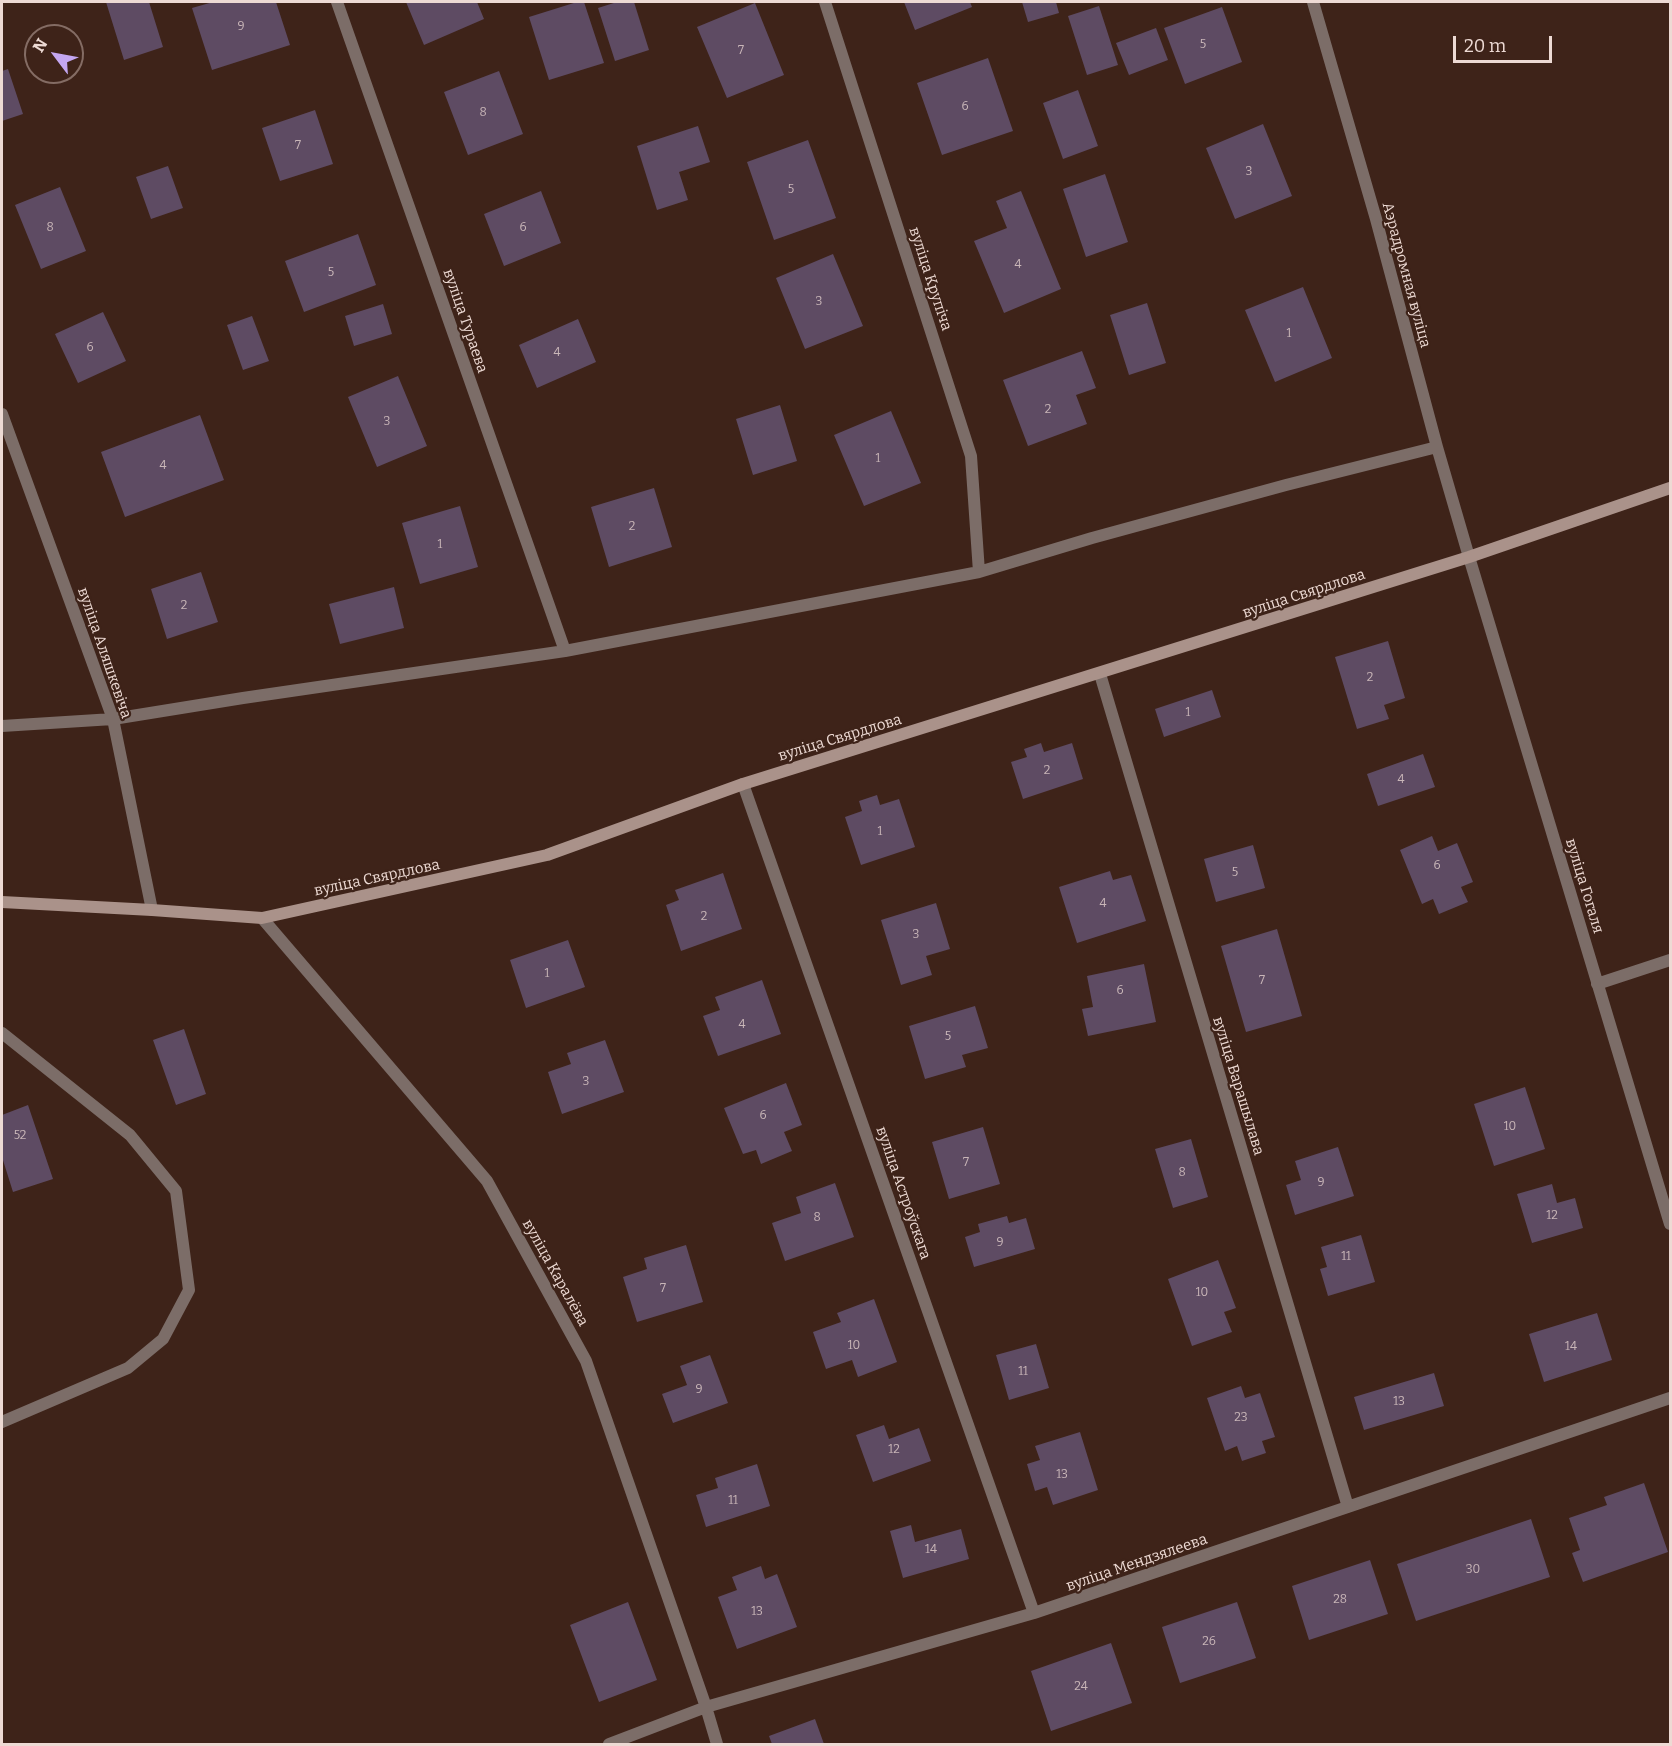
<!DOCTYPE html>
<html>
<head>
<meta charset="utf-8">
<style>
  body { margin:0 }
  #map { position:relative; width:1672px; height:1746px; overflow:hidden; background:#3e2319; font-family:Bitter,serif }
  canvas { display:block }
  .frame { position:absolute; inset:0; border:3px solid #eddad4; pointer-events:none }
  .north { position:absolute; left:24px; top:24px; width:60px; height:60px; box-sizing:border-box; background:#3e2319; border:2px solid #846c64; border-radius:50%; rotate:302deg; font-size:16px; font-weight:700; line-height:24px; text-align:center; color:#eddad4 }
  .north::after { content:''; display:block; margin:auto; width:21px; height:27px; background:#c4a7f1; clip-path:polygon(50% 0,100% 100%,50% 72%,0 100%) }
  .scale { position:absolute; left:1453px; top:36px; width:99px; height:27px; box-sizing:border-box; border:3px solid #eddad4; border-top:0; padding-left:8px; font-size:18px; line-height:21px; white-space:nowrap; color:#eddad4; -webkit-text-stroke:4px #3e2319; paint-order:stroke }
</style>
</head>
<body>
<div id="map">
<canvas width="1672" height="1746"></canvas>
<div class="frame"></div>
<div class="north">N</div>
<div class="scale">20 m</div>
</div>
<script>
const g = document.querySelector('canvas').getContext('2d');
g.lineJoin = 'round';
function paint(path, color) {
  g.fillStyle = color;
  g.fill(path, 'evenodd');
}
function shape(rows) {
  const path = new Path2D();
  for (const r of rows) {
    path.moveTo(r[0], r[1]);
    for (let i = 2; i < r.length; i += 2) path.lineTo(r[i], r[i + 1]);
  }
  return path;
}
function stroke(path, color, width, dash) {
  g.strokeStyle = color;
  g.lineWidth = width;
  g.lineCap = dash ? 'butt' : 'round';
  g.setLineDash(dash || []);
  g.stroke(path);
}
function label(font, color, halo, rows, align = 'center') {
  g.font = font + ' Bitter,serif';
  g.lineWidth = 4.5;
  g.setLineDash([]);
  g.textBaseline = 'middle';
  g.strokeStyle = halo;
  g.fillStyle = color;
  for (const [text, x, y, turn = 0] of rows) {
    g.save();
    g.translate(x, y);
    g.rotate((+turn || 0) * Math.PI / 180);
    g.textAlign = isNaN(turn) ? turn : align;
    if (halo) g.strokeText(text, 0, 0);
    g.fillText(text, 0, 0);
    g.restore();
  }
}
paint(shape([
  [106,2,149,2,163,47,124,60],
  [213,2,276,2,290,45,212,70,192,8],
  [406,2,477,2,484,19,424,45],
  [577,2,584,2,604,63,549,80,529,17],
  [617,2,634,2,649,50,615,61,598,8],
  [904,2,970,2,972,7,915,30],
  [1022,2,1056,2,1059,13,1028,22],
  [755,3,784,75,727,98,697,27],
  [1099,6,1118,65,1087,75,1068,16],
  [1222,7,1242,62,1185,84,1164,28],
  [1156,28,1168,60,1129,75,1116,43],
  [988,58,1013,131,942,155,917,83],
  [8,69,23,114,2,121,2,71],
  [499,71,523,134,468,155,444,92],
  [1078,90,1098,146,1063,159,1043,103],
  [315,110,333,164,280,181,262,128],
  [1263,124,1292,196,1235,219,1206,148],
  [698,126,710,162,679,172,688,200,657,210,637,146],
  [808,140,836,218,774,240,747,162],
  [168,166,183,208,151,219,136,177],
  [1105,174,1128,242,1086,257,1063,189],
  [60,187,86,251,41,269,15,205],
  [541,191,561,243,504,266,484,214],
  [1021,191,1061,289,1004,313,974,241,1007,228,996,201],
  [358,234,376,285,304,312,285,261],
  [833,254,863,326,805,349,776,278],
  [1303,287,1332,358,1275,382,1245,310],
  [1147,303,1166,363,1129,375,1110,315],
  [383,304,392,334,354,346,345,316],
  [103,312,126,361,78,383,55,334],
  [252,316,269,361,243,370,227,325],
  [578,319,596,362,537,388,519,345],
  [1082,351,1096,388,1076,395,1087,424,1028,446,1003,380],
  [398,376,427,446,377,467,348,397],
  [780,405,797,461,753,475,736,419],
  [891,411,921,483,864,506,834,435],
  [200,415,224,480,125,517,101,452],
  [654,488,672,547,609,567,591,507],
  [460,506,478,567,420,584,402,523],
  [201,572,218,622,167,639,151,589],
  [394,587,404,628,340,644,329,604],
  [1388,641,1405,698,1384,705,1389,719,1357,729,1335,657],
  [1212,690,1221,717,1164,737,1155,709],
  [1041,743,1044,752,1072,743,1083,779,1023,799,1011,762,1027,757,1024,749],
  [1423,754,1435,787,1378,806,1367,774],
  [877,795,880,805,899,799,915,847,861,865,845,817,862,811,859,801],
  [1432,836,1438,851,1457,843,1473,882,1461,887,1468,902,1439,914,1433,899,1422,904,1400,850],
  [1253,845,1265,888,1216,902,1204,859],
  [1110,871,1113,880,1131,875,1146,921,1077,943,1059,887],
  [723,873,742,929,681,951,666,905,679,900,675,890],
  [936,903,950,949,926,956,932,975,901,985,881,920],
  [1277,929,1302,1016,1246,1032,1221,946],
  [568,940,585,987,526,1008,510,960],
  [1144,964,1156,1022,1088,1036,1082,1009,1093,1007,1087,976],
  [762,980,781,1034,718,1056,703,1016,720,1010,715,997],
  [975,1006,988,1048,962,1055,966,1067,925,1079,909,1026],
  [184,1029,206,1094,176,1105,153,1040],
  [605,1040,624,1092,562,1114,548,1072,571,1064,567,1053],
  [786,1083,802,1125,784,1132,792,1151,761,1164,756,1150,743,1154,724,1108],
  [1525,1087,1545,1149,1494,1166,1474,1104],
  [28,1105,53,1179,13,1192,2,1157,2,1115],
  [983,1127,1000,1184,949,1199,932,1142],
  [1191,1139,1208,1197,1173,1208,1155,1149],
  [1338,1147,1354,1196,1295,1215,1286,1185,1301,1180,1295,1161],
  [835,1183,854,1237,785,1261,772,1223,801,1213,796,1197],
  [1552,1184,1557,1203,1575,1198,1583,1228,1532,1243,1517,1194],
  [1007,1216,1009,1223,1026,1218,1035,1249,974,1267,965,1237,980,1232,978,1224],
  [1361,1235,1375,1282,1328,1296,1320,1269,1327,1267,1321,1247],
  [686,1245,703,1302,637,1322,623,1277,647,1269,644,1258],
  [1218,1260,1236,1308,1224,1312,1232,1332,1192,1346,1168,1279],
  [874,1299,897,1362,858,1377,852,1360,826,1369,813,1332,841,1322,837,1313],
  [1597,1313,1612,1360,1544,1382,1529,1334],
  [1036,1344,1049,1388,1009,1400,996,1355],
  [710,1355,728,1403,673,1423,662,1394,687,1385,680,1366],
  [1434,1373,1444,1406,1364,1430,1354,1397],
  [1241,1386,1245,1398,1260,1393,1275,1437,1262,1441,1266,1453,1242,1461,1237,1446,1225,1451,1207,1398],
  [884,1425,889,1439,919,1428,931,1461,873,1482,856,1435],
  [1080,1432,1098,1490,1053,1505,1047,1487,1035,1491,1027,1464,1040,1460,1035,1446],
  [757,1464,770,1506,706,1527,696,1495,718,1488,715,1478],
  [1644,1483,1668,1552,1583,1582,1572,1553,1580,1550,1569,1518,1607,1505,1604,1497],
  [1531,1519,1550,1577,1416,1621,1397,1564],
  [911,1525,915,1542,961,1529,969,1559,903,1578,890,1531],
  [1370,1560,1388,1614,1309,1640,1292,1586],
  [761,1566,765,1579,777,1574,797,1627,737,1649,718,1597,737,1590,732,1577],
  [628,1602,657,1680,599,1702,570,1625],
  [1237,1602,1256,1658,1180,1683,1162,1627],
  [1111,1643,1132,1703,1051,1731,1031,1671],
  [815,1719,824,1744,772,1744,769,1736]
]), '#5e4b63');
stroke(shape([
  [2,1033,130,1135,176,1191,189,1290,163,1339,128,1368,2,1422]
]), '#7c6d68', 12);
stroke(shape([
  [337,2,565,651],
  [825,2,971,456,979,572],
  [1313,2,1376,219,1437,447,1469,557,1670,1224],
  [2,414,113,719,152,910],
  [1100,674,1348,1507],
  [2,726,113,719,243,698,565,651,979,572,1092,538,1286,485,1437,447],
  [743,784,1034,1613],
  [262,918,487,1181,586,1361,706,1707,717,1744],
  [1597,984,1670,960],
  [609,1744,706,1707,1034,1613,1670,1398]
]), '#7c6d68', 12);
stroke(shape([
  [2,902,152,910,262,918,547,855,743,784,1469,557,1670,488]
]), '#aa928a', 12);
label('12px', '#c9b6b8', null, [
  ["9",241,27],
  ["5",1203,45],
  ["7",741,51],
  ["6",965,107],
  ["8",483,113],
  ["7",298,146],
  ["3",1249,172],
  ["5",791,190],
  ["8",50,228],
  ["6",523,228],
  ["4",1018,265],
  ["5",331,273],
  ["3",819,302],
  ["1",1289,334],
  ["6",90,348],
  ["4",557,353],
  ["2",1048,410],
  ["3",387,422],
  ["1",878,459],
  ["4",163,466],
  ["2",632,527],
  ["1",440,545],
  ["2",184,606],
  ["2",1370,678],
  ["1",1188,713],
  ["2",1047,771],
  ["4",1401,780],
  ["1",880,832],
  ["6",1437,866],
  ["5",1235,873],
  ["4",1103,904],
  ["2",704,917],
  ["3",916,935],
  ["1",547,974],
  ["7",1262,981],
  ["6",1120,991],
  ["4",742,1025],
  ["5",948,1037],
  ["3",586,1082],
  ["6",763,1116],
  ["10",1510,1127],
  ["52",20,1136],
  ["7",966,1163],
  ["8",1182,1173],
  ["9",1321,1183],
  ["12",1552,1216],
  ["8",817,1218],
  ["9",1000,1243],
  ["11",1346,1257],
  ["7",663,1289],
  ["10",1202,1293],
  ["10",854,1346],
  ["14",1571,1347],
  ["11",1023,1372],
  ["9",699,1390],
  ["13",1399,1402],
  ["23",1241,1418],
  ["12",894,1450],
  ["13",1062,1475],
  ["11",733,1501],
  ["14",931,1550],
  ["30",1473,1570],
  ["28",1340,1600],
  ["13",757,1612],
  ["26",1209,1642],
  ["24",1081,1687]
]);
label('15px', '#eddad4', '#3e2319', [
  ["Аэрадромная вуліца",1406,275,75],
  ["вуліца Крупіча",930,279,72],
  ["вуліца Тураева",465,321,71],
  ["вуліца Свярдлова",1304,594,-18],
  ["вуліца Аляшкевіча",104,653,71],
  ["вуліца Свярдлова",840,738,-17],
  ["вуліца Свярдлова",377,878,-12],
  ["вуліца Гогаля",1584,886,73],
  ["вуліца Варашылава",1238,1086,73],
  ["вуліца Астроўскага",903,1193,71],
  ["вуліца Каралёва",555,1273,61],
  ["вуліца Мендзялеева",1137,1563,-19]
]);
</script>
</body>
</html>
